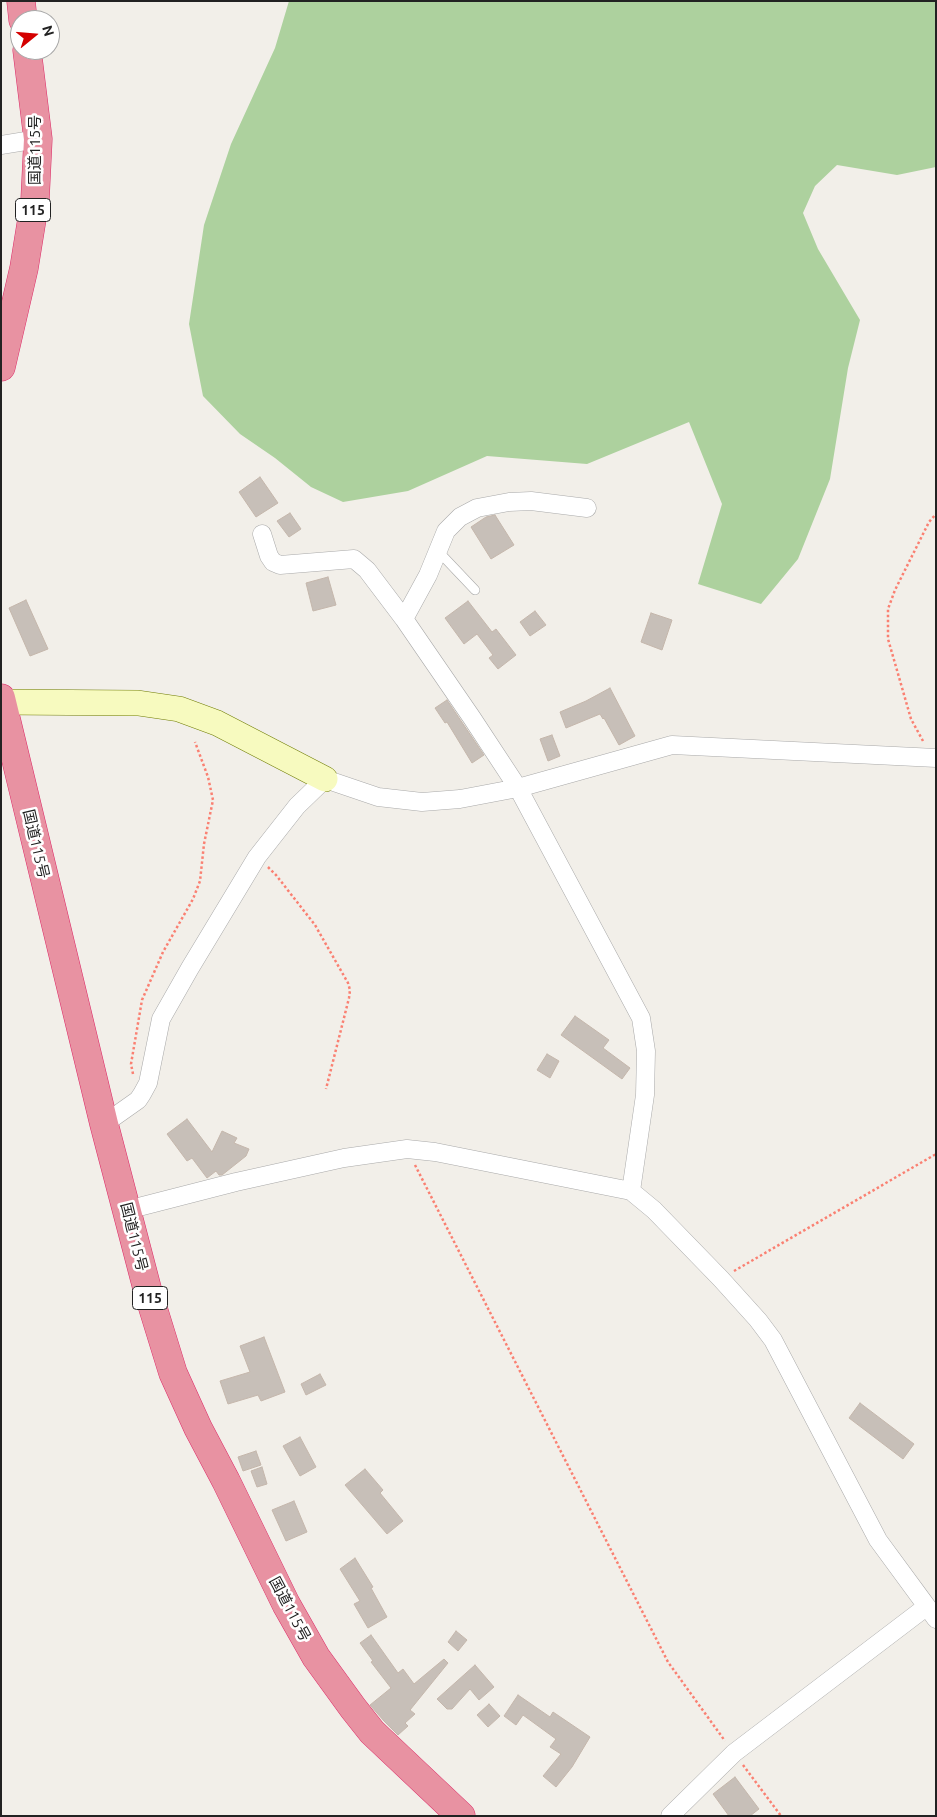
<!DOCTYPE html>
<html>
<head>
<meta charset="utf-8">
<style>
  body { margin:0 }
  #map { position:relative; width:937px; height:1817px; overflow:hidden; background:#f2efe9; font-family:Ubuntu,sans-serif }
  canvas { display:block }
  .frame { position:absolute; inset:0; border:2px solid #222; pointer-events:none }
  .north { position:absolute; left:10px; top:10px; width:50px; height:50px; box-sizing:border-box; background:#fff; border:1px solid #a7a7a7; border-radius:50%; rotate:73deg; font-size:14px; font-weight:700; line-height:20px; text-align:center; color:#222 }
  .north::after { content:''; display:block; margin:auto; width:18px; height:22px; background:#d40000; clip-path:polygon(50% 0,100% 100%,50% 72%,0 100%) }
</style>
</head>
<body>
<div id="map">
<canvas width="937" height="1817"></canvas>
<div class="frame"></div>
<div class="north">N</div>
</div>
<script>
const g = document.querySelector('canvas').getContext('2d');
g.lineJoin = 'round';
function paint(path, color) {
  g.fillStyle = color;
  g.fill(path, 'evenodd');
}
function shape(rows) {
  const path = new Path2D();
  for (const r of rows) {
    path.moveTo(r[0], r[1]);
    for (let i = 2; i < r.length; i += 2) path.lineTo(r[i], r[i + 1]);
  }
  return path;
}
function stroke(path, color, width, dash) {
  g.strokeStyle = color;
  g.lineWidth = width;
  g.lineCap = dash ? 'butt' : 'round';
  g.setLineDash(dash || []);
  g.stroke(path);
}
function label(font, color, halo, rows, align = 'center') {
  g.font = font + ' Ubuntu,"Noto Sans JP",sans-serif';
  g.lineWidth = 5;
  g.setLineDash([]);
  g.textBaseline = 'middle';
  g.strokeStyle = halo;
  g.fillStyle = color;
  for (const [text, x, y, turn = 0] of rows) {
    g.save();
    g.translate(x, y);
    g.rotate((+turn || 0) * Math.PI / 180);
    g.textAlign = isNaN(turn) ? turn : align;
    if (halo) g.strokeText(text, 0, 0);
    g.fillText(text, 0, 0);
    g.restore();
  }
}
paint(shape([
  [289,1,936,1,936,167,897,175,837,165,815,186,803,213,818,249,860,320,848,368,830,479,798,559,761,604,698,584,722,504,689,422,587,464,487,456,408,491,343,502,311,487,275,458,240,434,203,396,189,324,204,225,231,144,275,48]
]), '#add19e');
const building = shape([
  [260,477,278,503,256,517,239,492,260,477],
  [290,513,301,529,289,537,277,521,290,513],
  [495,515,514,545,491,559,471,527,486,517,495,515],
  [328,577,336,605,313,611,306,583,328,577],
  [26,600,48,649,30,656,9,608,26,600],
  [468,601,492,632,496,629,516,655,498,669,489,658,493,655,477,634,464,644,445,618,468,601],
  [535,611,546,625,530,636,520,622,535,611],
  [651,613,672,620,662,650,641,642,651,613],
  [610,688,635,736,619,745,604,718,603,719,600,714,566,728,560,712,586,701,610,688],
  [447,700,484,755,472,763,447,722,445,723,435,708,447,700],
  [552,735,560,756,548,761,540,739,552,735],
  [575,1016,609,1040,603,1048,630,1068,622,1079,561,1035,575,1016],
  [547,1054,559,1061,550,1078,537,1070,547,1054],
  [187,1119,212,1152,222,1131,237,1138,234,1143,249,1149,246,1156,222,1175,219,1175,216,1171,207,1178,192,1158,187,1161,167,1134,187,1119],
  [264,1337,285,1392,261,1401,258,1395,228,1404,220,1381,250,1372,240,1346,264,1337],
  [320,1374,326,1385,306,1395,301,1384,320,1374],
  [860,1403,914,1444,903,1459,849,1418,860,1403],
  [300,1437,316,1467,300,1476,283,1446,300,1437],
  [256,1451,261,1465,243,1471,238,1457,256,1451],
  [262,1467,267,1484,257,1487,251,1471,262,1467],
  [365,1469,383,1490,380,1493,403,1521,387,1534,345,1485,365,1469],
  [294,1501,307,1532,286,1541,272,1510,294,1501],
  [355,1558,373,1587,371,1588,387,1617,368,1628,354,1604,360,1601,340,1569,355,1558],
  [456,1631,467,1640,458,1651,448,1642,456,1631],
  [371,1635,398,1673,403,1669,414,1684,444,1659,448,1663,410,1710,415,1714,405,1723,408,1726,398,1735,384,1721,370,1705,391,1688,371,1662,373,1661,360,1643,371,1635],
  [475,1665,494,1687,479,1700,470,1689,452,1709,447,1709,437,1699,475,1665],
  [518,1695,550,1717,553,1712,590,1737,572,1767,556,1787,543,1776,561,1754,550,1747,556,1739,523,1715,516,1725,504,1716,518,1695],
  [489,1704,500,1716,488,1727,477,1715,489,1704],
  [735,1777,759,1809,750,1816,729,1816,713,1794,735,1777]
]);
paint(building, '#c7bfb8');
stroke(building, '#c4b6ab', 1);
const lane = shape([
  [438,551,475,590]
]);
const street = shape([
  [1,145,38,139],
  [587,508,531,501,509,502,477,508,460,517,446,531,428,575,404,619,472,718,518,788,641,1018,646,1051,645,1095,631,1191],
  [262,534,269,556,273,562,280,565,354,559,367,570,404,619],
  [104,1124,138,1100,142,1094,148,1083,161,1019,190,968,257,857,297,806,325,779,378,797,422,802,460,799,518,788,672,745,936,758],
  [127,1210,236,1182,344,1158,407,1149,435,1152,631,1191,654,1210,721,1279,758,1320,773,1340,878,1540,936,1619],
  [670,1816,734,1753,926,1607]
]);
const secondary = shape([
  [1,702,138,703,179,709,217,723,325,779]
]);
const highway = shape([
  [21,1,23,20],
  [1,367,24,268,35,200,38,139,27,50],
  [1,698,104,1124,148,1292,173,1373,198,1428,226,1481,286,1604,316,1657,353,1708,372,1732,461,1816]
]);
stroke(lane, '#a9a9a9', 10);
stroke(street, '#a9a9a9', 19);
stroke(secondary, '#707d05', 26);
stroke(highway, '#dc2a67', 29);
stroke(shape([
  [923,741,911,719,888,639,888,609,895,590,929,522,936,514],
  [268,867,276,875,315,925,348,983,350,990,349,998,326,1089],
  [133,1074,131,1064,142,1000,163,952,193,899,200,881,204,844,213,800,208,777,195,742],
  [415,1165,668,1662,725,1741],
  [734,1271,936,1154],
  [743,1765,781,1816]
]), '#fa8072', 2.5, [2.5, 2.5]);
stroke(lane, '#fff', 9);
stroke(street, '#fff', 18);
stroke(secondary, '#f7fabf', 25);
stroke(highway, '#e892a2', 28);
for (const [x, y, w] of [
  [33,210,35],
  [150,1298,35]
]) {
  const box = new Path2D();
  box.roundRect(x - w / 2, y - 11.5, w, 23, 4);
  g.fillStyle = '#fff';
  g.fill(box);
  stroke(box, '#222', 1);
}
label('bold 14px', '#222', null, [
  ["115",33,210],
  ["115",150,1298]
]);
label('15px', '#222', '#fff', [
  ["国道115号",35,150,-90],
  ["国道115号",36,844,77],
  ["国道115号",134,1237,76],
  ["国道115号",290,1609,62]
]);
</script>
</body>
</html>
